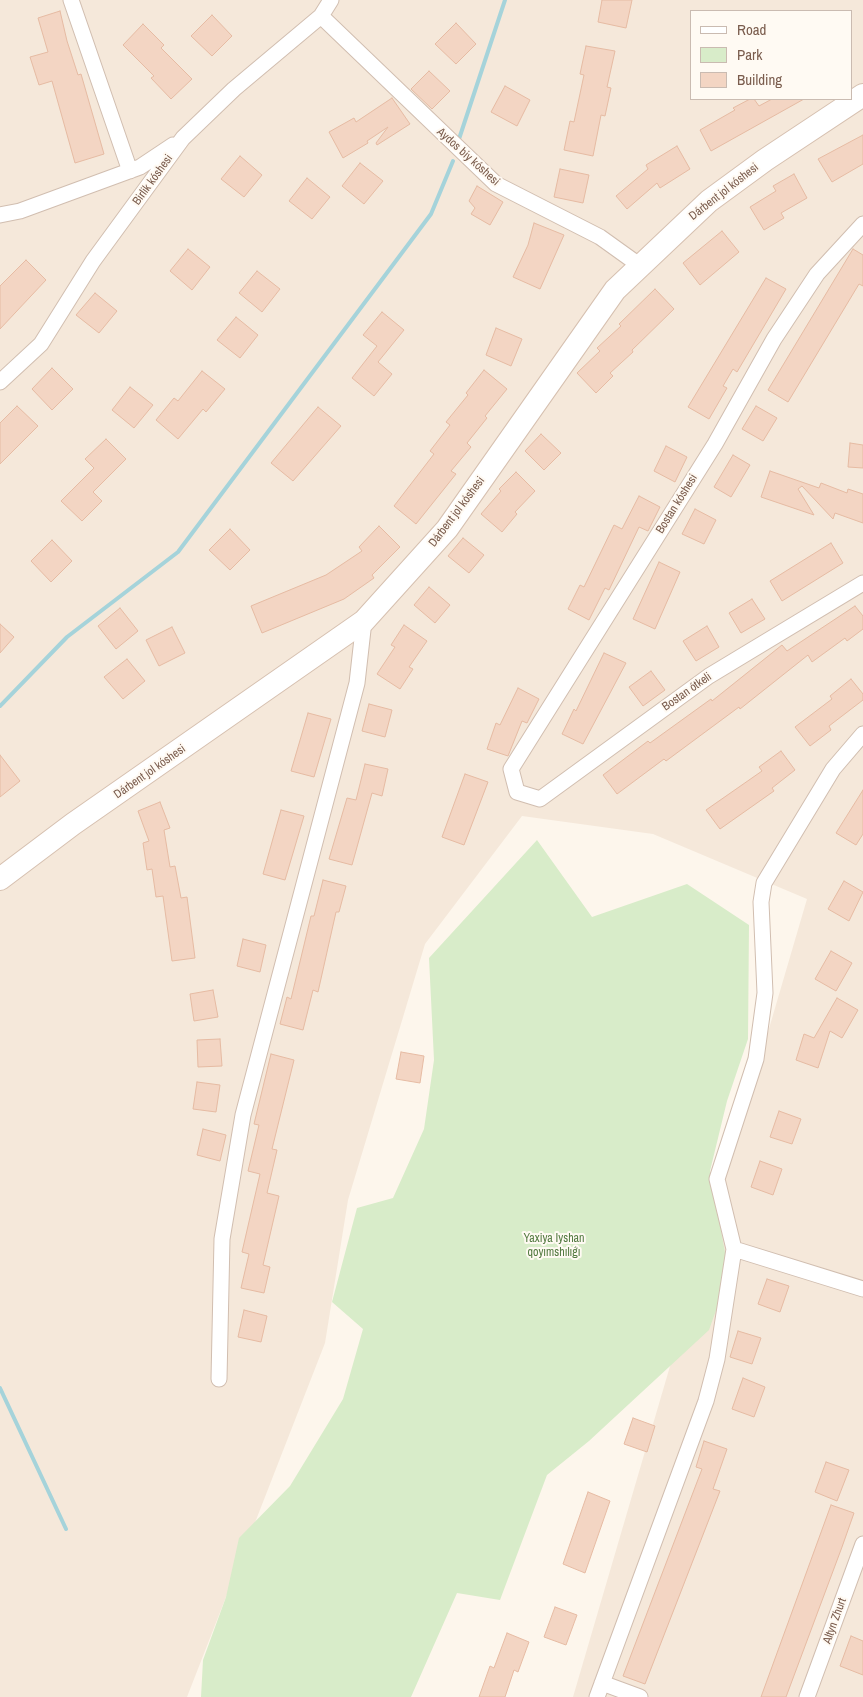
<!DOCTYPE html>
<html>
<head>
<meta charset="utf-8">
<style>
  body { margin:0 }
  #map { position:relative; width:863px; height:1697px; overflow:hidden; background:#fdf6ec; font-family:"Archivo Narrow",sans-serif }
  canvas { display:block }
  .legend { position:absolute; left:690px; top:10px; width:162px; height:90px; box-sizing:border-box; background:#fffaf3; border:1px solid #cabbb1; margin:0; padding:6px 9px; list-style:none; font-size:15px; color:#7a5c4d }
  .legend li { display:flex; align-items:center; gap:10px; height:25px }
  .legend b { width:25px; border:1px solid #cabbb1 }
</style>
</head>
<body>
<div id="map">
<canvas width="863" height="1697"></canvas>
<ul class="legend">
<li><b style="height:6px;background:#fff"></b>Road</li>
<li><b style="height:14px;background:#d8ecc9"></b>Park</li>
<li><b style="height:14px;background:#f3d5c3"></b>Building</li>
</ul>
</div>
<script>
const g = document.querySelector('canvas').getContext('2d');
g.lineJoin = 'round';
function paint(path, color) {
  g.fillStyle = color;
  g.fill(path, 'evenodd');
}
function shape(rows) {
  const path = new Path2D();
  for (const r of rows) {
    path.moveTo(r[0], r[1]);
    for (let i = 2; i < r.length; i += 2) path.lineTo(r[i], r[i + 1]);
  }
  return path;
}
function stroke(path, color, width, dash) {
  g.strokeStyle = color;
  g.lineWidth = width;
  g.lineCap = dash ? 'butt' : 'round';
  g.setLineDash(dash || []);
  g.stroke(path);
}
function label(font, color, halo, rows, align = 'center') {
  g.font = font + ' "Archivo Narrow",sans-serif';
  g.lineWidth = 4;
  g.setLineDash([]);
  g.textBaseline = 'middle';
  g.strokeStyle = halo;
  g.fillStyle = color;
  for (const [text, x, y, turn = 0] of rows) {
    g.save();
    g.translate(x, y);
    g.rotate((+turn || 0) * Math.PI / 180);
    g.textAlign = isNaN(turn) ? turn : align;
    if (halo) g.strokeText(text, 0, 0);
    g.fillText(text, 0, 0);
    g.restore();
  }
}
paint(shape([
  [0,0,863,0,863,1697,573,1697,807,899,653,834,522,816,425,944,348,1200,325,1343,187,1697,0,1697],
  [692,11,852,11,852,99,692,99]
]), '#f5e8da');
paint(shape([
  [537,840,592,917,687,884,749,925,748,1039,727,1101,710,1171,729,1274,709,1330,589,1441,547,1475,500,1600,457,1593,411,1697,201,1697,203,1660,226,1597,239,1538,290,1486,343,1399,363,1329,332,1302,357,1208,393,1198,424,1129,434,1060,429,958]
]), '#d8ecc9');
stroke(shape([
  [459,139,505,0],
  [0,706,67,637,178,552,431,214,453,161],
  [0,1388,66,1529]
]), '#a5d3da', 4);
const building = shape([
  [602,0,632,0,626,28,598,22,602,0],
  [60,11,67,41,78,75,81,74,104,154,75,163,52,81,39,85,30,57,48,52,38,18,60,11],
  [212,15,232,36,212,56,191,36,212,15],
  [456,23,476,44,456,64,435,44,456,23],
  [143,24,164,45,161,48,192,79,171,99,151,78,154,76,123,45,143,24],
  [586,46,615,51,607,87,611,88,605,116,601,115,593,156,564,150,570,121,574,122,584,75,580,74,586,46],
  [429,71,450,91,432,109,411,89,429,71],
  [505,86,530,100,517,126,491,112,505,86],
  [392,98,410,124,377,145,376,143,388,127,367,141,368,143,343,158,329,132,354,118,356,122,392,98],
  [750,99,754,99,759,106,772,99,804,99,711,151,700,130,735,110,733,108,750,99],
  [863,135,863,164,832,182,818,159,863,135],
  [677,146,690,169,660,188,657,183,627,209,616,196,648,169,646,165,677,146],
  [240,156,262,175,244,197,221,179,240,156],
  [360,163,383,181,364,204,342,186,360,163],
  [560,169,589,175,583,203,554,197,560,169],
  [794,174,807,198,781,213,784,218,764,230,750,207,776,191,773,186,794,174],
  [307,178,330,197,312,219,289,201,307,178],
  [477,186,503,202,490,225,471,214,475,208,469,201,477,186],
  [534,223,564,235,540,289,513,277,528,245,534,223],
  [722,231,739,252,700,285,683,263,722,231],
  [188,249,210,267,192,290,170,271,188,249],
  [853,249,863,255,863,286,859,284,788,402,768,390,853,249],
  [26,260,46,280,0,329,0,286,26,260],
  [257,271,280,289,262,312,239,293,257,271],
  [766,278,786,289,737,372,733,369,723,386,727,388,709,419,688,407,766,278],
  [655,289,674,309,632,350,633,352,610,373,613,376,596,393,577,373,600,351,597,348,621,326,619,324,655,289],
  [95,293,117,311,99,333,76,315,95,293],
  [382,312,404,330,378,362,392,374,374,396,352,378,377,346,363,335,382,312],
  [236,317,258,335,240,358,217,340,236,317],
  [496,328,522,339,511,366,486,355,496,328],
  [52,368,73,389,52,410,32,389,52,368],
  [484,370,507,389,485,416,487,418,467,443,471,447,451,471,456,474,416,524,394,506,434,454,430,451,450,425,446,422,468,395,466,393,484,370],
  [202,371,225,389,206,412,203,409,178,439,156,420,174,398,178,401,202,371],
  [130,387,153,405,134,428,112,410,130,387],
  [17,406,38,426,0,464,0,423,17,406],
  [756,406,777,418,763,441,742,429,756,406],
  [318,407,341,426,293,481,271,463,318,407],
  [541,434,561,453,544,470,525,451,541,434],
  [106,439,126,459,93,492,102,501,82,521,61,501,94,468,85,459,106,439],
  [850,443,863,445,863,468,848,467,850,443],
  [666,446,687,457,675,482,654,471,666,446],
  [733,455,750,465,731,497,714,487,733,455],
  [770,471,819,488,821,483,847,493,848,489,863,494,863,523,835,513,833,519,802,486,798,489,814,515,761,497,770,471],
  [516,472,535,491,515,512,517,514,502,532,481,514,501,491,499,489,516,472],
  [639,496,660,507,648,531,639,527,609,590,605,588,589,620,568,609,580,585,584,587,614,525,622,529,639,496],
  [695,509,716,520,704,544,682,534,695,509],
  [379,526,400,547,372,575,374,578,344,599,262,633,251,606,326,575,362,551,359,547,379,526],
  [230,529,250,550,230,570,209,550,230,529],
  [463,538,484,555,469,573,448,556,463,538],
  [52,540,72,561,51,582,31,561,52,540],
  [831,543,843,563,782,601,770,581,831,543],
  [659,562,680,572,655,629,633,619,659,562],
  [429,587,450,605,435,623,414,605,429,587],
  [752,599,765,619,741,633,729,613,752,599],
  [855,606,863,616,863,629,847,641,845,638,812,662,808,655,740,709,739,707,666,761,664,759,617,794,603,775,648,741,650,743,711,699,712,701,782,645,787,651,855,606],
  [120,608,138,631,116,649,98,626,120,608],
  [0,624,14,637,0,653,0,624],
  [404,625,427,641,409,667,413,669,400,689,377,674,395,647,391,645,404,625],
  [707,626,719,647,696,661,683,641,707,626],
  [172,627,185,653,159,666,146,640,172,627],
  [604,653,626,663,583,744,562,734,574,709,576,711,604,653],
  [127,659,145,681,123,699,104,677,127,659],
  [651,671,665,690,643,706,629,687,651,671],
  [851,679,863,694,863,700,829,726,831,730,810,746,795,727,832,699,830,696,851,679],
  [518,688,539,699,527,723,522,721,508,756,487,749,496,723,500,725,518,688],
  [369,704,392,710,385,737,362,731,369,704],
  [308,713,331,719,314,777,291,771,308,713],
  [781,751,795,770,772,788,774,791,720,829,706,810,762,771,759,767,781,751],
  [0,755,20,781,0,797,0,755],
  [365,764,388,769,382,796,372,793,352,865,329,859,347,798,356,800,365,764],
  [465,774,488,782,464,845,442,837,465,774],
  [863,790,863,834,856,845,836,833,863,790],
  [160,802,170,828,164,830,170,867,175,866,181,898,187,897,195,958,172,961,163,896,156,897,152,869,147,870,143,843,149,841,138,811,160,802],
  [281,810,304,816,285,880,263,874,281,810],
  [323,880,346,886,339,912,336,912,318,992,313,990,303,1030,280,1024,287,997,291,999,311,916,314,916,323,880],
  [844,881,863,892,849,921,828,909,844,881],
  [243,939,266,945,260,972,237,966,243,939],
  [831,951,852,963,836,991,815,979,831,951],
  [213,990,218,1017,194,1021,190,994,213,990],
  [837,998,858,1010,842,1038,830,1031,818,1068,796,1060,804,1034,814,1038,837,998],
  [220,1039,222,1066,198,1067,197,1040,220,1039],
  [401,1052,424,1056,420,1083,396,1079,401,1052],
  [271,1054,294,1060,272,1149,277,1150,267,1193,279,1196,263,1265,270,1267,264,1293,241,1288,249,1254,242,1252,260,1174,248,1171,259,1125,254,1124,271,1054],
  [197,1082,220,1085,216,1112,193,1109,197,1082],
  [779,1111,801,1119,792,1144,770,1137,779,1111],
  [203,1129,226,1135,220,1161,197,1155,203,1129],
  [760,1161,782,1169,773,1195,751,1187,760,1161],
  [767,1279,789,1286,780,1312,758,1304,767,1279],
  [244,1310,267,1316,261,1342,238,1337,244,1310],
  [738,1331,761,1338,752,1364,730,1357,738,1331],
  [743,1378,765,1387,754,1417,732,1409,743,1378],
  [633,1418,655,1426,647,1452,624,1444,633,1418],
  [704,1441,727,1449,713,1489,720,1491,645,1684,623,1676,702,1469,696,1467,704,1441],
  [826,1462,849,1470,837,1501,815,1492,826,1462],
  [588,1492,610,1501,585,1573,563,1564,588,1492],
  [831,1505,854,1513,842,1547,786,1697,761,1697,831,1505],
  [555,1607,577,1615,566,1645,544,1637,555,1607],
  [507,1633,529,1642,518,1672,514,1670,505,1697,479,1697,490,1666,494,1668,507,1633],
  [851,1636,863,1641,863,1675,840,1666,851,1636]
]);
paint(building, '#f3d5c3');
stroke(building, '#e6bba3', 1);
const street = shape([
  [71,0,130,171],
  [321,16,496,184,600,237,639,265],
  [0,215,20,211,140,167,173,145],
  [863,224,817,274,774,339,715,444,511,769,517,792,540,799,709,676,863,583],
  [0,382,41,344,93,261,183,138,234,89,321,16,331,0],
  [734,1249,863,1289],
  [219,1379,222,1239,243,1115,357,683,364,621],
  [602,1683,640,1697],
  [597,1697,706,1401,717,1359,734,1249,717,1179,756,1059,765,993,761,902,764,883,833,769,863,734],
  [807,1697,863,1544]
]);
const secondary = shape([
  [0,879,73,824,364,621,447,529,615,290,709,201,765,160,863,95]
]);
stroke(street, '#d1beb0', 17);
stroke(secondary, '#d6c0b0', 24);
stroke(street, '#fff', 15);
stroke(secondary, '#fff', 22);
label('12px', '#7a5c4d', '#fffaf3', [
  ["Aydos biy kóshesi",468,157,42],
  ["Birlik kóshesi",153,180,-54],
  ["Dárbent jol kóshesi",724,192,-38],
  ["Bostan kóshesi",677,504,-58],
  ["Dárbent jol kóshesi",457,512,-53],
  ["Bostan ótkeli",687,692,-35],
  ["Dárbent jol kóshesi",150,772,-35],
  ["Altyn Zhurt",835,1621,-70]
]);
label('12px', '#537a41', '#fffaf3', [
  ["Yaxiya Iyshan",554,1239],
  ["qoyımshılıǵı",554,1253]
]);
</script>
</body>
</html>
